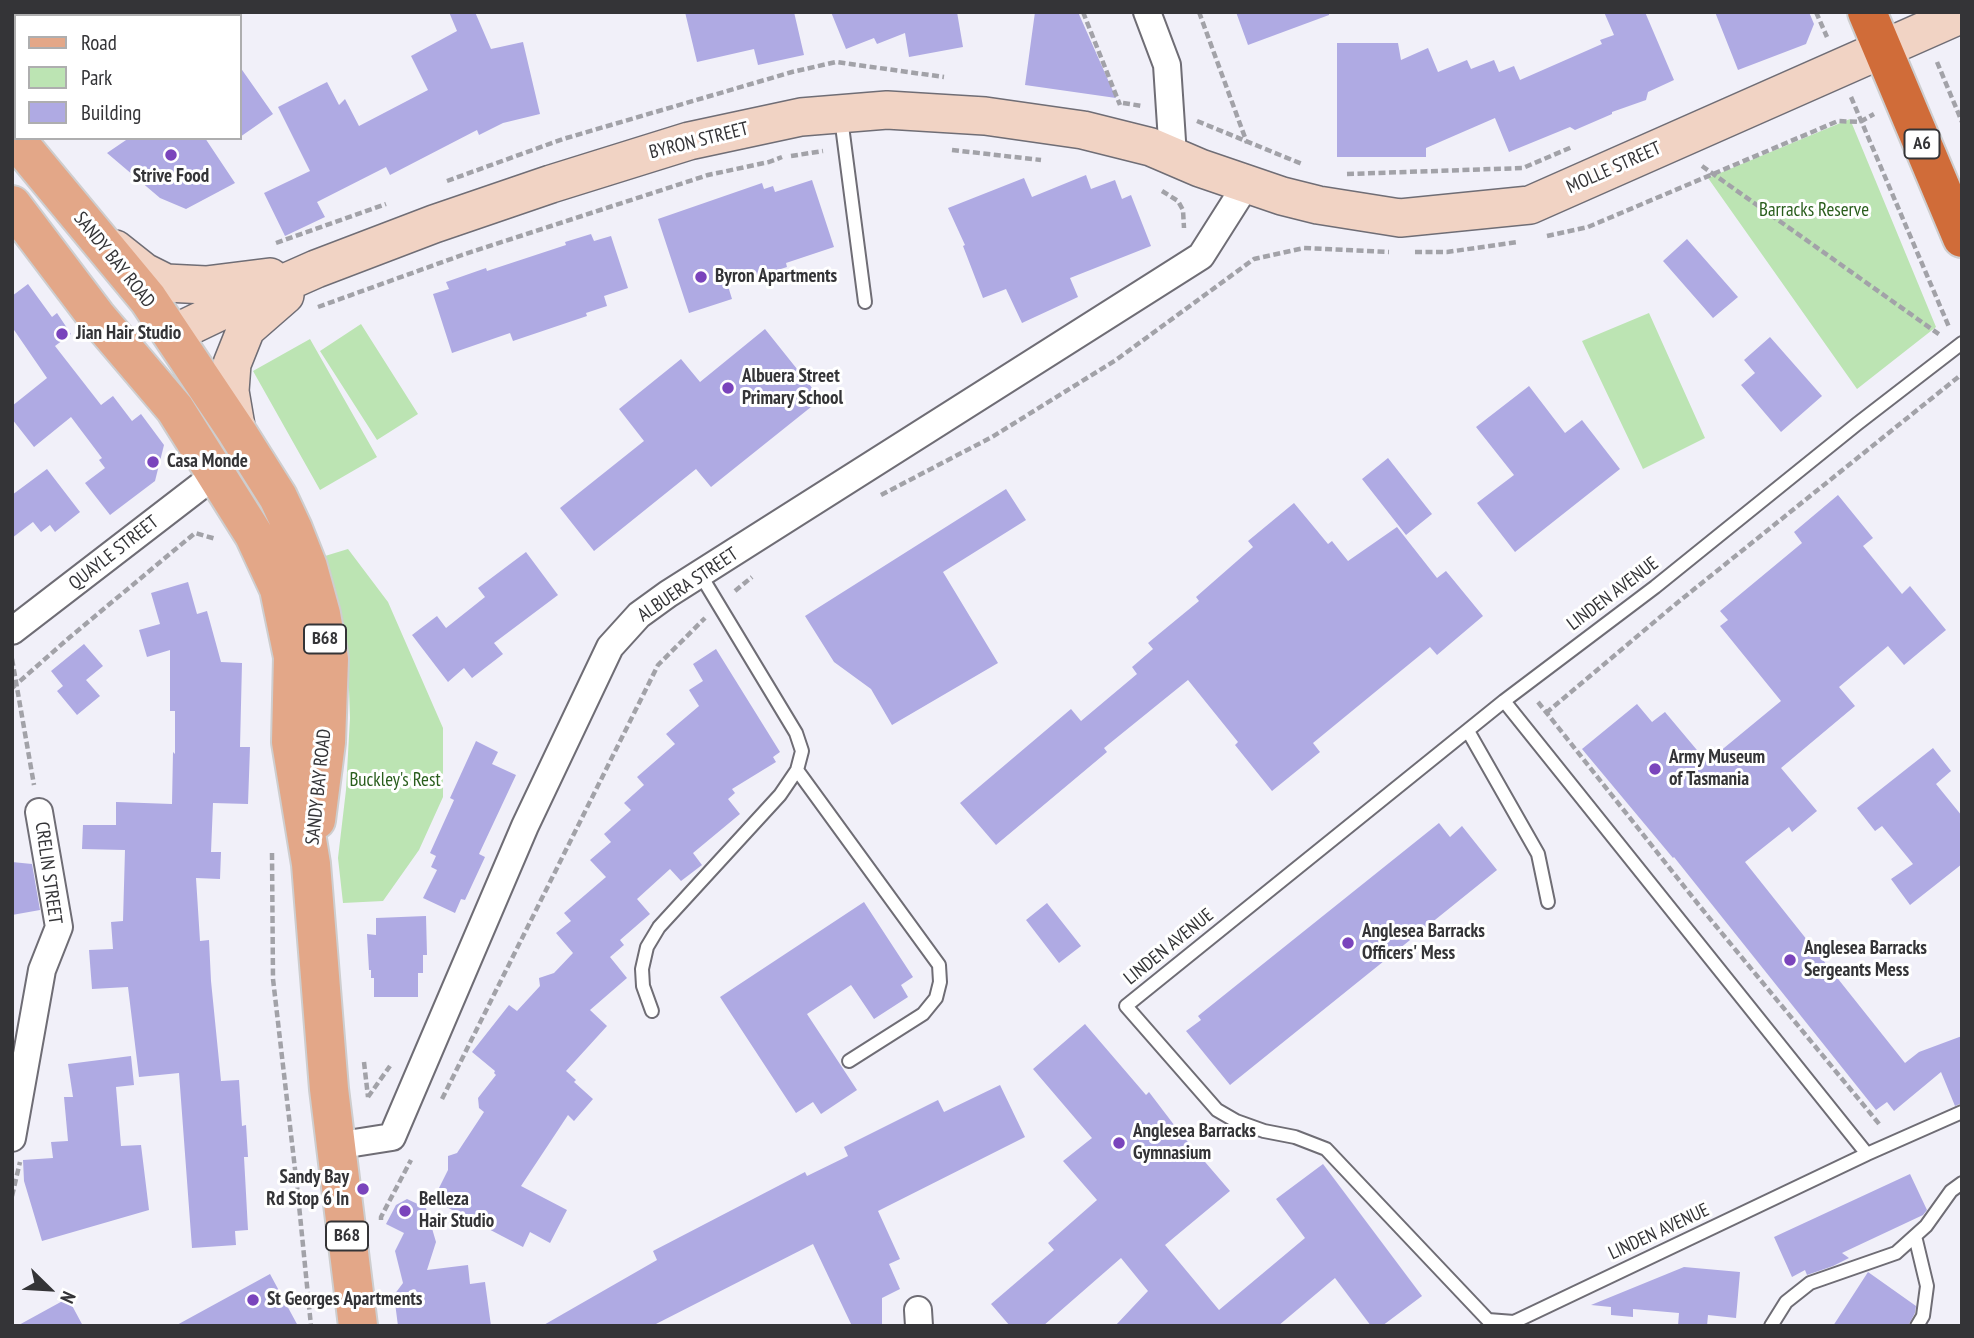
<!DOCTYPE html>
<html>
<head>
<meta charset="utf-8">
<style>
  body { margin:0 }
  #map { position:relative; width:1974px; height:1338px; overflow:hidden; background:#f1f0f9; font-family:"PT Sans Narrow",sans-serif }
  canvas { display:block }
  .frame { position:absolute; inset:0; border:14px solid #343437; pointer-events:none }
  .legend { position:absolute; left:14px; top:14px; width:228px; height:126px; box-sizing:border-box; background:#fff; border:2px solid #aeaeaf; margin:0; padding:9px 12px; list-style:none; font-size:21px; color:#343437 }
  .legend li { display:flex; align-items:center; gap:14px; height:35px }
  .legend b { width:35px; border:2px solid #aeaeaf }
  .north { position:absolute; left:14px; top:1254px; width:70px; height:70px; -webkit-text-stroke:5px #fff; paint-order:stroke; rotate:114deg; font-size:19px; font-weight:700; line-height:28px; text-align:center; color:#343437 }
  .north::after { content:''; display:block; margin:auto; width:24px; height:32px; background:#343437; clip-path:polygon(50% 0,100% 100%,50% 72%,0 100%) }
</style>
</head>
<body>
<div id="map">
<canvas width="1974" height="1338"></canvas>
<div class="frame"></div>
<ul class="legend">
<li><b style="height:9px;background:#e3a788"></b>Road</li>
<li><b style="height:19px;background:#bce4b3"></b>Park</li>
<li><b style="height:19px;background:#afaae3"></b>Building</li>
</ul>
<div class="north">N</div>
</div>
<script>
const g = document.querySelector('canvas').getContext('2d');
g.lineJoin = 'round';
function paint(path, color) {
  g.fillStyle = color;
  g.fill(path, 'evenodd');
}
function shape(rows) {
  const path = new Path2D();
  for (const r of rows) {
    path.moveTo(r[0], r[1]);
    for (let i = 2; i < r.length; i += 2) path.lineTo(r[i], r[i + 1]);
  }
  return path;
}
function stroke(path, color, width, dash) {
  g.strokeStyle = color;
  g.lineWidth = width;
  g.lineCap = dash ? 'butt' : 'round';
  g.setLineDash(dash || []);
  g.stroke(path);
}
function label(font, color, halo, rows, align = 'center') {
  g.font = font + ' "PT Sans Narrow",sans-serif';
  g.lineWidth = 6;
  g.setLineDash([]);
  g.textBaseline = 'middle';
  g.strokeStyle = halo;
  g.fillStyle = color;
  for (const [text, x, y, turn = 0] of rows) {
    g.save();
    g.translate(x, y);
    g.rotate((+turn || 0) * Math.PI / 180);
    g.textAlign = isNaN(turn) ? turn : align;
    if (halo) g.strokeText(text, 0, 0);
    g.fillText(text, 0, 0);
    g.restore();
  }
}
paint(shape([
  [1850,119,1936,327,1857,389,1708,178],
  [1649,313,1705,438,1643,469,1582,341],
  [361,324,418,414,377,440,320,351],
  [310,339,377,457,320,490,253,371],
  [348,549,388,602,443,728,443,797,419,850,383,901,343,903,338,858,346,790,350,718,348,662,325,556]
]), '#bce4b3');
paint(shape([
  [449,12,475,12,491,49,523,42,540,114,503,123,479,135,477,130,390,175,386,167,317,202,325,217,285,236,264,193,310,171,278,107,327,82,339,105,345,99,359,126,428,90,411,56,457,31],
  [685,12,794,12,804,55,758,65,754,49,697,62],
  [831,12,957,12,963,47,909,57,905,33,877,44,874,38,846,49],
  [1035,12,1078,12,1116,98,1025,85],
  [1236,12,1329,12,1329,15,1248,45],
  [1604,12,1645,12,1674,80,1648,92,1646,100,1612,112,1612,114,1575,130,1570,127,1509,152,1495,118,1426,148,1426,157,1337,157,1337,43,1398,43,1401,60,1428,48,1438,72,1467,60,1471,69,1494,60,1499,72,1514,66,1520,80,1602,44,1600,40,1614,35],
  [1715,12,1809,12,1814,24,1806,44,1738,70],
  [240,67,273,114,240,137],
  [129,138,205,138,235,183,186,209,160,198,107,153],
  [1086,175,1091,189,1115,180,1122,199,1131,195,1151,246,1070,278,1078,297,1022,323,1006,289,983,298,963,246,965,245,948,208,1024,178,1032,197],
  [812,180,834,247,786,263,787,267,728,286,732,299,689,313,658,219,762,183,764,189,773,186,775,192],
  [591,234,594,241,611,236,628,288,604,296,607,306,586,313,587,316,513,341,510,333,452,353,433,294,449,289,446,282,486,268,487,271,566,245,565,242],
  [1687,239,1738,297,1713,318,1663,261],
  [28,284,52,317,57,313,71,334,55,346,101,405,113,396,132,421,141,414,164,445,155,481,110,515,85,483,105,468,99,460,102,458,71,417,34,447,12,419,12,406,47,378,12,327,12,296],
  [765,329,821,399,711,487,696,469,594,551,560,508,644,441,619,409,681,359,700,382],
  [1770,337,1822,396,1781,432,1741,385,1755,373,1744,360],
  [1529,386,1565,433,1582,420,1620,469,1515,552,1477,503,1514,475,1476,427],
  [1388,458,1432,514,1406,535,1362,479],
  [47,469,80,512,55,532,50,525,41,532,33,522,12,538,12,495],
  [1006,489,1026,520,943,572,998,663,892,725,871,689,834,662,805,616],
  [1838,495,1873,538,1863,546,1902,594,1910,586,1946,630,1904,665,1888,646,1839,687,1855,706,1781,768,1817,811,1792,832,1789,827,1745,862,1905,1063,1919,1052,1962,1036,1962,1103,1955,1106,1941,1072,1894,1111,1887,1102,1876,1110,1674,857,1673,858,1582,749,1637,704,1652,722,1665,712,1707,762,1781,701,1720,626,1728,620,1720,611,1802,543,1794,532],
  [1294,503,1328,544,1332,541,1348,561,1397,527,1437,578,1446,571,1483,616,1437,655,1430,647,1313,743,1320,752,1272,791,1235,745,1238,742,1188,680,1104,748,1107,752,996,845,960,803,1071,709,1081,721,1137,674,1132,667,1153,649,1148,643,1199,601,1196,597,1253,547,1248,541],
  [526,552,558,595,494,643,503,654,472,678,464,668,448,682,412,635,437,616,446,628,485,597,478,588],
  [188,582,197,614,207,611,221,662,242,663,240,747,250,747,248,804,213,803,211,852,221,852,220,879,196,878,200,941,209,940,211,981,221,1081,239,1080,242,1126,246,1125,248,1157,244,1157,248,1230,235,1231,236,1245,192,1248,179,1073,139,1077,128,987,92,989,89,950,113,949,111,922,123,921,125,850,82,849,83,825,116,825,116,802,172,804,173,752,175,754,175,711,170,711,170,650,147,657,139,630,160,624,151,593],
  [84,644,103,666,86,680,100,696,77,715,57,691,63,686,51,671],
  [716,649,780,752,773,757,776,762,732,789,735,793,728,799,740,814,693,853,702,865,681,881,670,869,637,899,650,914,620,940,624,945,610,957,627,978,590,1010,607,1026,566,1071,576,1080,574,1082,593,1099,574,1121,568,1115,521,1186,567,1210,550,1243,530,1232,523,1247,433,1200,448,1170,448,1156,457,1153,484,1112,479,1108,478,1098,496,1075,494,1073,495,1071,472,1052,509,1005,517,1011,540,986,539,978,554,973,573,953,556,933,571,921,564,913,606,877,590,860,611,842,604,834,631,810,624,803,644,785,637,777,675,744,666,734,699,706,689,690,703,681,693,664],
  [476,741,498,752,492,764,516,775,479,854,485,857,465,900,461,899,455,913,423,898,437,870,431,867,436,856,430,853,454,800,450,798],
  [1933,748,1951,771,1936,784,1962,816,1962,864,1910,905,1891,879,1913,864,1882,826,1875,831,1857,808],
  [1439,823,1450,837,1462,826,1497,870,1230,1085,1186,1031,1201,1020,1198,1016],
  [12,862,32,864,40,910,12,915],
  [864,902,913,977,901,985,908,997,874,1019,851,985,807,1014,857,1090,821,1114,813,1102,796,1113,720,997],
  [1047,903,1081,946,1059,963,1026,920],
  [426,916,427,955,423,955,423,973,418,973,418,997,374,997,374,978,371,978,371,970,369,970,367,934,376,935,376,918],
  [1085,1024,1146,1095,1149,1092,1181,1134,1230,1191,1165,1245,1219,1310,1305,1238,1276,1199,1323,1164,1422,1296,1382,1326,1371,1326,1335,1278,1278,1326,1115,1326,1148,1291,1121,1258,1043,1326,1010,1326,991,1304,1054,1250,1048,1243,1097,1200,1063,1161,1092,1138,1033,1069],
  [131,1056,134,1085,116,1087,121,1146,141,1145,149,1210,42,1241,24,1181,23,1160,53,1158,51,1142,68,1141,64,1097,73,1097,68,1064],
  [1000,1085,1025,1137,878,1211,900,1259,889,1264,900,1289,882,1298,882,1326,852,1326,813,1244,652,1326,542,1326,657,1260,653,1251,805,1172,807,1176,848,1156,844,1147,938,1100,944,1112],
  [1910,1174,1927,1210,1923,1215,1842,1253,1849,1258,1833,1266,1807,1275,1805,1270,1792,1277,1774,1237],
  [407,1199,426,1208,436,1242,427,1270,468,1265,470,1284,485,1282,491,1326,398,1326,394,1295,403,1283,395,1251,404,1233,386,1224,396,1205],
  [1684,1267,1740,1272,1736,1318,1708,1315,1707,1326,1678,1326,1679,1313,1633,1309,1633,1317,1611,1315,1611,1307,1591,1305],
  [1868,1272,1916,1306,1915,1313,1908,1326,1833,1326],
  [270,1274,298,1326,175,1326,239,1291],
  [68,1298,83,1326,17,1326]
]), '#afaae3');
const lane = shape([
  [841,118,865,302],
  [1962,343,1857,424,1655,587,1504,701,1126,1006,1217,1110,1236,1121,1264,1131,1295,1137,1326,1149,1488,1320,1514,1322,1867,1154,1962,1112],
  [1504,701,1867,1154],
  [1468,731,1538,854,1548,902],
  [797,770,939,965,940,982,936,998,923,1014,849,1061],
  [652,1011,643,986,642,969,647,947,659,927,780,795,797,770,802,751,796,733,700,574],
  [1915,1236,1927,1286,1923,1316,1917,1326],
  [1771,1326,1786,1302,1810,1283,1896,1253,1926,1226,1951,1191,1962,1183]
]);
const street = shape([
  [1147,12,1167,65,1173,156],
  [12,631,216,474],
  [12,1138,42,970,59,927,39,812],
  [335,1146,392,1137,525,826,610,647,639,615,668,594,1201,256,1246,185],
  [918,1310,919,1326]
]);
const secondary = shape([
  [115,249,144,272,166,283,206,285,270,277],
  [173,334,221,311,316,269,434,224,551,184,689,141,801,117,887,110,985,116,1083,130,1151,147,1200,168,1282,196,1318,205,1400,218,1530,205,1962,14],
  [237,432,230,391,232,364,246,329,285,295]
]);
const primary = shape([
  [12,135,148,299,237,432,278,497,293,529,308,567,321,614,329,659,326,742,316,820],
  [12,205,96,316,175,409,254,535,279,589,293,657,291,742,311,864,329,1089,358,1326]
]);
const highway = shape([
  [1867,12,1962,238]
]);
stroke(lane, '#6f6d75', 16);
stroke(street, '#6f6d75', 30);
stroke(secondary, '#6f6d75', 40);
stroke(primary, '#cececf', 42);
stroke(highway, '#cececf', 42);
stroke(shape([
  [1083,12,1120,105],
  [1199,12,1247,143],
  [1816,12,1827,37],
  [1937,62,1962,122],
  [12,90,16,93],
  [1851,97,1949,327],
  [1123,103,1142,106],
  [1197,121,1302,164],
  [952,150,1041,160],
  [791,156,823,151],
  [1702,166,1940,335],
  [1347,174,1523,168,1572,147],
  [447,181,563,139,792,72,836,62,944,77],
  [1162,191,1178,201,1183,210,1184,228],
  [1547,236,1588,227,1838,121,1860,122,1874,114],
  [276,243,386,204],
  [1415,252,1447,252,1518,242],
  [318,307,462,255,708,175,769,162,782,157],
  [881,495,992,437,1116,360,1254,259,1304,248,1389,252],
  [735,591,752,577],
  [12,659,34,785],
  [12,688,70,637,195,533,216,539],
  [1538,702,1706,914,1880,1125],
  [1546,713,1672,607,1962,374],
  [272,853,273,979,298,1195,311,1326],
  [364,1062,368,1097],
  [368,1097,390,1066],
  [442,1099,658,665,705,618],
  [12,1196,20,1162],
  [381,1220,381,1217,411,1160]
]), '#a2a2a8', 4.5, [7, 3.5]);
stroke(lane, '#fff', 12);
stroke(street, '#fff', 26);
stroke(secondary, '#f1d3c4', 37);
stroke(primary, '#e3a788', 38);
stroke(highway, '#d06c39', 38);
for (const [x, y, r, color] of [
  [171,155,7,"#7a44bc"],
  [701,277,7,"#7a44bc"],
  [62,334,7,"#7a44bc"],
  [728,388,7,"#7a44bc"],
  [153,462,7,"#7a44bc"],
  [1655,769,7,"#7a44bc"],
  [1348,943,7,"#7a44bc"],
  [1790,960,7,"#7a44bc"],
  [1119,1143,7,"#7a44bc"],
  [363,1189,7,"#7a44bc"],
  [405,1211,7,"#7a44bc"],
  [253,1300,7,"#7a44bc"]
]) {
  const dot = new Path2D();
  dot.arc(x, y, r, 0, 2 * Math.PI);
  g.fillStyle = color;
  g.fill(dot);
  stroke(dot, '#fff', 2.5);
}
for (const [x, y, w] of [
  [1922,144,35],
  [325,639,42],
  [347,1236,42]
]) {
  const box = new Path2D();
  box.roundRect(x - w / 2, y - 14.5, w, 29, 5);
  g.fillStyle = '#fff';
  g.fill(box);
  stroke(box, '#343437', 2);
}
label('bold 18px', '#343437', null, [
  ["A6",1922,144],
  ["B68",325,639],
  ["B68",347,1236]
]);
label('19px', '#343437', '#fff', [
  ["BYRON STREET",699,141,-14],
  ["MOLLE STREET",1614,168,-24],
  ["SANDY BAY ROAD",114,260,51],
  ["QUAYLE STREET",114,553,-38],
  ["ALBUERA STREET",688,585,-34],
  ["LINDEN AVENUE",1613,594,-37],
  ["SANDY BAY ROAD",319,787,-84],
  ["CRELIN STREET",48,873,82],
  ["LINDEN AVENUE",1169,947,-39],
  ["LINDEN AVENUE",1659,1232,-25]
]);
label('bold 19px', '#343437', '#fff', [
  ["Strive Food",171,177,"center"],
  ["Byron Apartments",715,277],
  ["Jian Hair Studio",76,334],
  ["Albuera Street",742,377],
  ["Primary School",742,399],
  ["Casa Monde",167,462],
  ["Army Museum",1669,758],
  ["of Tasmania",1669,780],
  ["Anglesea Barracks",1362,932],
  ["Officers' Mess",1362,954],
  ["Anglesea Barracks",1804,949],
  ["Sergeants Mess",1804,971],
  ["Anglesea Barracks",1133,1132],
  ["Gymnasium",1133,1154],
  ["Sandy Bay",349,1178,"right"],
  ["Rd Stop 6 In",349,1200,"right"],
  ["Belleza",419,1200],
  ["Hair Studio",419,1222],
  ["St Georges Apartments",267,1300]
], 'left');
label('19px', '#2a5e1d', '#fff', [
  ["Barracks Reserve",1814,211],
  ["Buckley's Rest",395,781]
]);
</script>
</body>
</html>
